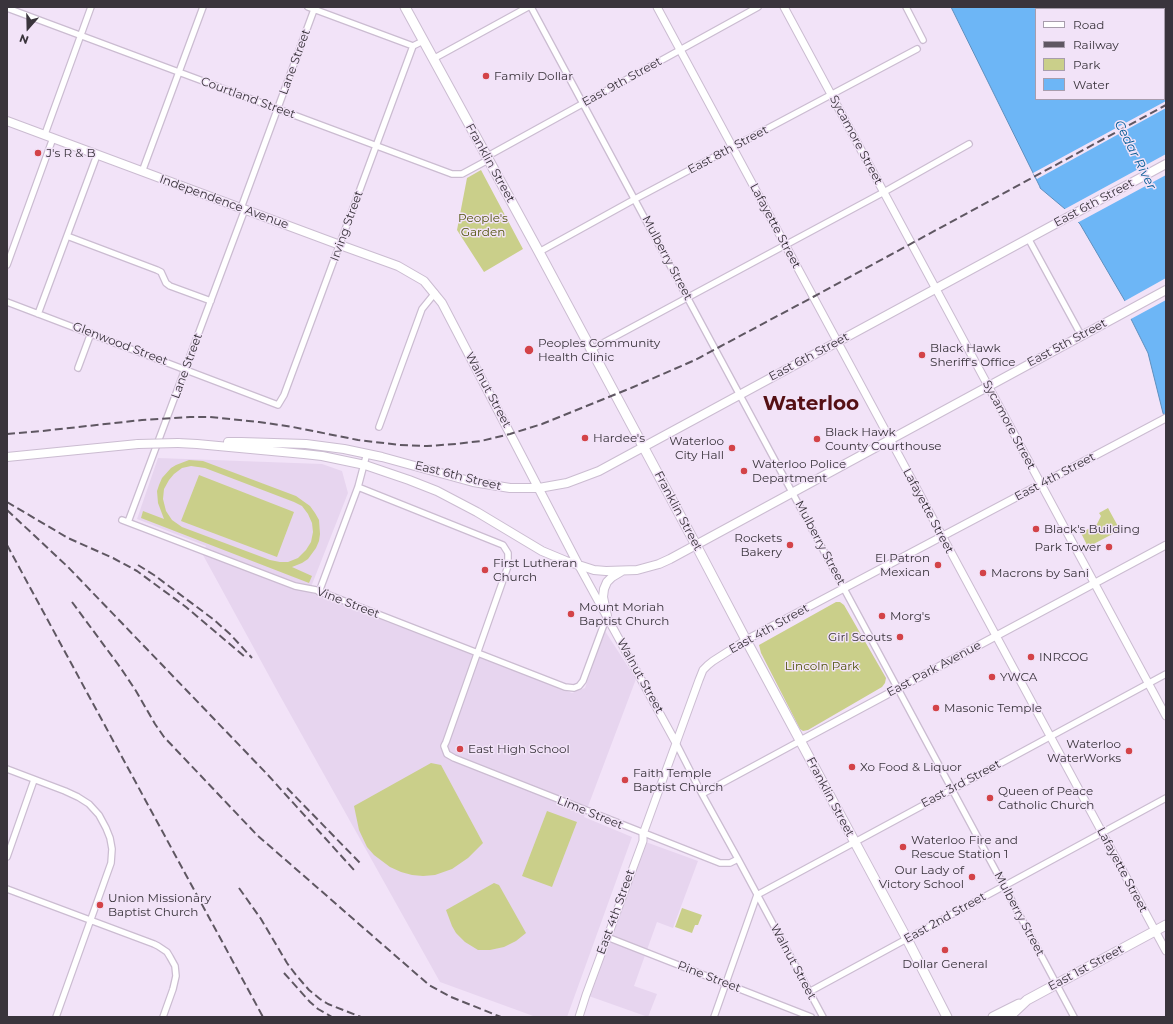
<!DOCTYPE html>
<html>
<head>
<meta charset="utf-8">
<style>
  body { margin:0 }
  #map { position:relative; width:1173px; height:1024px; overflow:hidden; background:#f2e3f8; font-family:Montserrat,sans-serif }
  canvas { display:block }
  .frame { position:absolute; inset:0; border:8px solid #3a343c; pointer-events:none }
  .legend { position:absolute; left:1035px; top:8px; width:130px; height:92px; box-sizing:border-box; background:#f2e3f8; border:1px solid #a89dad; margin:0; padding:5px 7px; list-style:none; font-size:12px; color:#3a343c }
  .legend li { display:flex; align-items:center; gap:8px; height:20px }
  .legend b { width:20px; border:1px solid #a89dad }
  .north { position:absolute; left:8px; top:8px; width:40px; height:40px; -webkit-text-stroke:3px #f2e3f8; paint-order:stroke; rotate:200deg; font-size:11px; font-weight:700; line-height:16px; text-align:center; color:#3a343c }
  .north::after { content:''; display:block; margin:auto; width:14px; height:18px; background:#3a343c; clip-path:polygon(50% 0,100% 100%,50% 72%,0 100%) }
</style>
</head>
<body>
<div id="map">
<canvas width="1173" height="1024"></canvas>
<div class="frame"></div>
<ul class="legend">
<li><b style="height:5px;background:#fff"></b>Road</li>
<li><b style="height:5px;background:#5f5762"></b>Railway</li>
<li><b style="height:11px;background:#cacf8a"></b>Park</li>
<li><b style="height:11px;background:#6db6f6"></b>Water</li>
</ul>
<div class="north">N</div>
</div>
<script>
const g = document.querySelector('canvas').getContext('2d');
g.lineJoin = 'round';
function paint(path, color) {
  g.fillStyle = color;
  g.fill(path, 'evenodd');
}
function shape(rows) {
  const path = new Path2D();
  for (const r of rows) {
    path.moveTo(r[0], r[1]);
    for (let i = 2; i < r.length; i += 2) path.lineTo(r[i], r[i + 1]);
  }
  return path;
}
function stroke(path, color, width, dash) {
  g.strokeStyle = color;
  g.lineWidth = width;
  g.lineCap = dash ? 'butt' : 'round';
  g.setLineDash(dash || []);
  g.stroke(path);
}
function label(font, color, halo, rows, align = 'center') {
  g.font = font + ' Montserrat,sans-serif';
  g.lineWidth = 3;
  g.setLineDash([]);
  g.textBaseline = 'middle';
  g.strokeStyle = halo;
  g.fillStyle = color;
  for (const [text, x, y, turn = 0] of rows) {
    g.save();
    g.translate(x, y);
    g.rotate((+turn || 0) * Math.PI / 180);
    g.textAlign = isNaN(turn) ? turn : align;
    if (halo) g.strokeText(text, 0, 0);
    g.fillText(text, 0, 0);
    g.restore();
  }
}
paint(shape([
  [158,458,322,464,342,471,348,493,309,592,572,693,585,688,605,631,636,679,584,817,632,837,567,1017,536,1017,440,982,279,694,203,555,206,546,137,519],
  [643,841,698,861,673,928,657,922,634,986,657,994,648,1017,586,995]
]), '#e7d5ef');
paint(shape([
  [1144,7,1166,7,1166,32,1164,30,1164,9,1146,9],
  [481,170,523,249,484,272,457,230,467,178],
  [189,460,203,461,296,496,310,506,315,513,319,520,320,534,319,541,316,548,308,559,302,563,292,567,312,576,309,583,141,518,143,511,164,519,158,503,157,491,159,485,162,478,171,468,176,465],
  [191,466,205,468,294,502,302,506,308,514,312,523,313,532,311,542,306,550,298,558,288,562,280,562,270,560,182,527,172,520,166,511,163,499,164,489,169,480,174,474,182,468],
  [199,475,294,512,277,557,181,521],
  [1108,508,1120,530,1088,547,1081,533,1097,524,1101,516,1099,513],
  [836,602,840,602,844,605,886,678,885,683,882,687,808,730,803,731,800,729,761,653,759,645],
  [431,763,441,765,483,843,468,858,452,869,435,875,423,876,412,875,401,872,390,867,374,855,367,847,359,830,354,806],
  [547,811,577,822,552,887,522,876],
  [494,883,499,885,526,933,516,941,504,947,490,950,478,950,465,942,456,933,452,926,446,910],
  [682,908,702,915,698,925,695,925,692,933,675,927]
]), '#cacf8a');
const water = shape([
  [951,7,1144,7,1146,9,1036,9,1036,99,1164,99,1164,30,1166,32,1166,420,1163,413,1148,353,1131,319,1125,301,1080,224,1065,209,1040,188,1040,187,951,7]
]);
paint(water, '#6db6f6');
stroke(water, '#5e8fbe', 1);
paint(shape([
  [1166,101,1166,108,1037,179,1033,173],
  [1166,154,1166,175,1077,223,1063,210],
  [1166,278,1166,300,1129,320,1123,302]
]), '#f2e3f8');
const minor = shape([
  [308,7,413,46,423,41],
  [531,7,1004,886,1074,1017],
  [906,7,923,40],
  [7,8,452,174,462,174,488,160],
  [433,59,528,7],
  [45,134,91,7],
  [486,157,758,7],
  [142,172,203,7],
  [241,208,315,7],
  [67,236,157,270,161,272,166,283,170,286,211,301],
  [1028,238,1081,335],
  [539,252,635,199,917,49],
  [7,265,53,138],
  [7,302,278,405,284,395,413,46],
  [38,314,97,155],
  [590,350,884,192,969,144],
  [78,368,91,333],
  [379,427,422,309,435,293],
  [358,487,503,545,508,553,508,566,446,742,444,746,447,754,454,758,720,863,730,863,738,859],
  [122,520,295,586,316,590,565,687,574,688,579,686,583,681,607,616],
  [128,522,245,209],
  [319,592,358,487,367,453],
  [676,743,702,794,738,859,823,1017],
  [7,769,65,791,78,797,89,804,99,815,106,828,110,838,112,849,111,863,56,1017],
  [702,794,800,741],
  [7,857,34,780],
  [7,889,154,944,158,946,167,952,170,957,175,966,176,976,173,989,163,1017],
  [607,937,811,1017],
  [809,992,1166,798],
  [714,1017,757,895,1166,674]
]);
const tertiary = shape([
  [657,7,1166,951],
  [784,7,1166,716],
  [579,566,676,743],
  [800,741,1166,545],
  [579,1017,586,995,643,841,643,834,699,680,703,670,708,665,713,661,746,640,1166,418]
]);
const secondary = shape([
  [7,121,340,245,398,266,424,281,442,303,579,566],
  [228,442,241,442,306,444,344,449,382,457,473,482,510,488,539,488,567,483,599,471,1166,164],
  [178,443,197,444,304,454,322,456,365,465,409,480,437,491,477,512,542,551,566,561,594,570,606,571,637,570,659,564,670,559,1166,290],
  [7,457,138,444],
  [607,616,603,597,604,589,607,582,612,577,622,571]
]);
const primary = shape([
  [405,7,539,252,696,545,746,640,907,939,947,1017]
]);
const trunk = shape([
  [993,1017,1019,1004],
  [1009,1017,1027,1000,1166,925]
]);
stroke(minor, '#cbbcd1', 8);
stroke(tertiary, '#cbbcd1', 9);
stroke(secondary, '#cbbcd1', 10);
stroke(primary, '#cbbcd1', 11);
stroke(trunk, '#cbbcd1', 11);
stroke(minor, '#fff', 5.5);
stroke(tertiary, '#fff', 7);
stroke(secondary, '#fff', 8);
stroke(primary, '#fff', 9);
stroke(trunk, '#fff', 9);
stroke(shape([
  [7,434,42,431,142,420,190,417,210,417,259,422,293,427,358,440,400,445,427,446,456,444,481,441,510,434,542,424,631,388,695,360,813,297,1166,105],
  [7,502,68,538,113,558,137,571,186,607,245,657],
  [7,510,68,567,267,774,354,870],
  [7,545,263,1017],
  [138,565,154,575,213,619,230,634,252,658],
  [72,602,120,667,136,691,155,724,164,737,257,835,429,985,451,997,501,1017],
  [287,788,360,863],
  [239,888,261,919,287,963,296,975,309,990,320,999,328,1004,361,1017],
  [284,973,310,1002,318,1009,332,1017]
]), '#5f5762', 2, [8, 4]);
const secondaryBridge = shape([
  [138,444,178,443]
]);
stroke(secondaryBridge, '#cbbcd1', 10, []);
stroke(secondaryBridge, '#fff', 8);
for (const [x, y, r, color] of [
  [486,76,4,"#d34348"],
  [38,153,4,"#d34348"],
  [529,350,5,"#d34348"],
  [922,355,4,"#d34348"],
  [585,438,4,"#d34348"],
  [817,439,4,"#d34348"],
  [732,448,4,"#d34348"],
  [744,471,4,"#d34348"],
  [1036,529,4,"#d34348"],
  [790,545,4,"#d34348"],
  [1109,547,4,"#d34348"],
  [938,565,4,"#d34348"],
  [485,570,4,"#d34348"],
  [983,573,4,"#d34348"],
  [571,614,4,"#d34348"],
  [882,616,4,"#d34348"],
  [900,637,4,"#d34348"],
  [1031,657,4,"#d34348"],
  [992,677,4,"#d34348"],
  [936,708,4,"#d34348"],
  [460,749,4,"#d34348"],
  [1129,751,4,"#d34348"],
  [852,767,4,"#d34348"],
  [625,780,4,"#d34348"],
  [990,798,4,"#d34348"],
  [903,847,4,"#d34348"],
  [972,877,4,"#d34348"],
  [100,905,4,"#d34348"],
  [945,950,4,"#d34348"]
]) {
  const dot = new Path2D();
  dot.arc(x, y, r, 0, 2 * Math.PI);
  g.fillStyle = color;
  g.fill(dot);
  stroke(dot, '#f2e3f8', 1.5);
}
label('12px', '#3a343c', '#f2e3f8', [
  ["Lane Street",295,62,-70],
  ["East 9th Street",622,82,-29],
  ["Courtland Street",248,98,20],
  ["Sycamore Street",856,140,62],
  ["East 8th Street",728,150,-28],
  ["Franklin Street",490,163,61],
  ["Independence Avenue",224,202,20],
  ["East 6th Street",1094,203,-28],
  ["Irving Street",347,226,-70],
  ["Lafayette Street",775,226,62],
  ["Mulberry Street",667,258,62],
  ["East 5th Street",1067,343,-28],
  ["Glenwood Street",120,344,21],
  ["East 6th Street",809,357,-28],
  ["Lane Street",187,366,-70],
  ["Walnut Street",488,390,62],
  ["Sycamore Street",1009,425,62],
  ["East 6th Street",458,476,14],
  ["East 4th Street",1055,477,-28],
  ["Franklin Street",678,511,62],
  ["Lafayette Street",928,511,62],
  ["Mulberry Street",820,543,62],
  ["Vine Street",348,603,21],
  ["East 4th Street",769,629,-29],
  ["East Park Avenue",934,669,-28],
  ["Walnut Street",640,676,61],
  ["East 3rd Street",961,784,-28],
  ["Franklin Street",830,797,62],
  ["Lime Street",590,813,22],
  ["Lafayette Street",1122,870,62],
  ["East 4th Street",616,912,-70],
  ["Mulberry Street",1019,914,62],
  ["East 2nd Street",945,918,-29],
  ["Walnut Street",793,962,62],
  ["East 1st Street",1086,968,-28],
  ["Pine Street",709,977,21]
]);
label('12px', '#3a343c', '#f2e3f8', [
  ["Family Dollar",494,76],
  ["J's R & B",46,153],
  ["Peoples Community",538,343],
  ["Health Clinic",538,357],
  ["Black Hawk",930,348],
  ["Sheriff's Office",930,362],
  ["Black Hawk",825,432],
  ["County Courthouse",825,446],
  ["Hardee's",593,438],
  ["Waterloo",724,441,"right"],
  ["City Hall",724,455,"right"],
  ["Waterloo Police",752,464],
  ["Department",752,478],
  ["Black's Building",1044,529],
  ["Rockets",782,538,"right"],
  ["Bakery",782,552,"right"],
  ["Park Tower",1101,547,"right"],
  ["El Patron",930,558,"right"],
  ["Mexican",930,572,"right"],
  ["First Lutheran",493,563],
  ["Church",493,577],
  ["Macrons by Sani",991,573],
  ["Mount Moriah",579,607],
  ["Baptist Church",579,621],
  ["Morg's",890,616],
  ["Girl Scouts",892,637,"right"],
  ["INRCOG",1039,657],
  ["YWCA",1000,677],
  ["Masonic Temple",944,708],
  ["Waterloo",1121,744,"right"],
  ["WaterWorks",1121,758,"right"],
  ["East High School",468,749],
  ["Xo Food & Liquor",860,767],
  ["Faith Temple",633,773],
  ["Baptist Church",633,787],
  ["Queen of Peace",998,791],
  ["Catholic Church",998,805],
  ["Waterloo Fire and",911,840],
  ["Rescue Station 1",911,854],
  ["Our Lady of",964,870,"right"],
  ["Victory School",964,884,"right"],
  ["Union Missionary",108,898],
  ["Baptist Church",108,912],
  ["Dollar General",945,964,"center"]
], 'left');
label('12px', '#52550e', '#f2e3f8', [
  ["People's",483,218],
  ["Garden",483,232],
  ["Lincoln Park",822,666]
]);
label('italic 13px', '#005993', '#f2e3f8', [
  ["Cedar River",1135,155,63]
]);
label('bold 20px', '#551014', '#f2e3f8', [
  ["Waterloo",811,404]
]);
</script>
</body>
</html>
